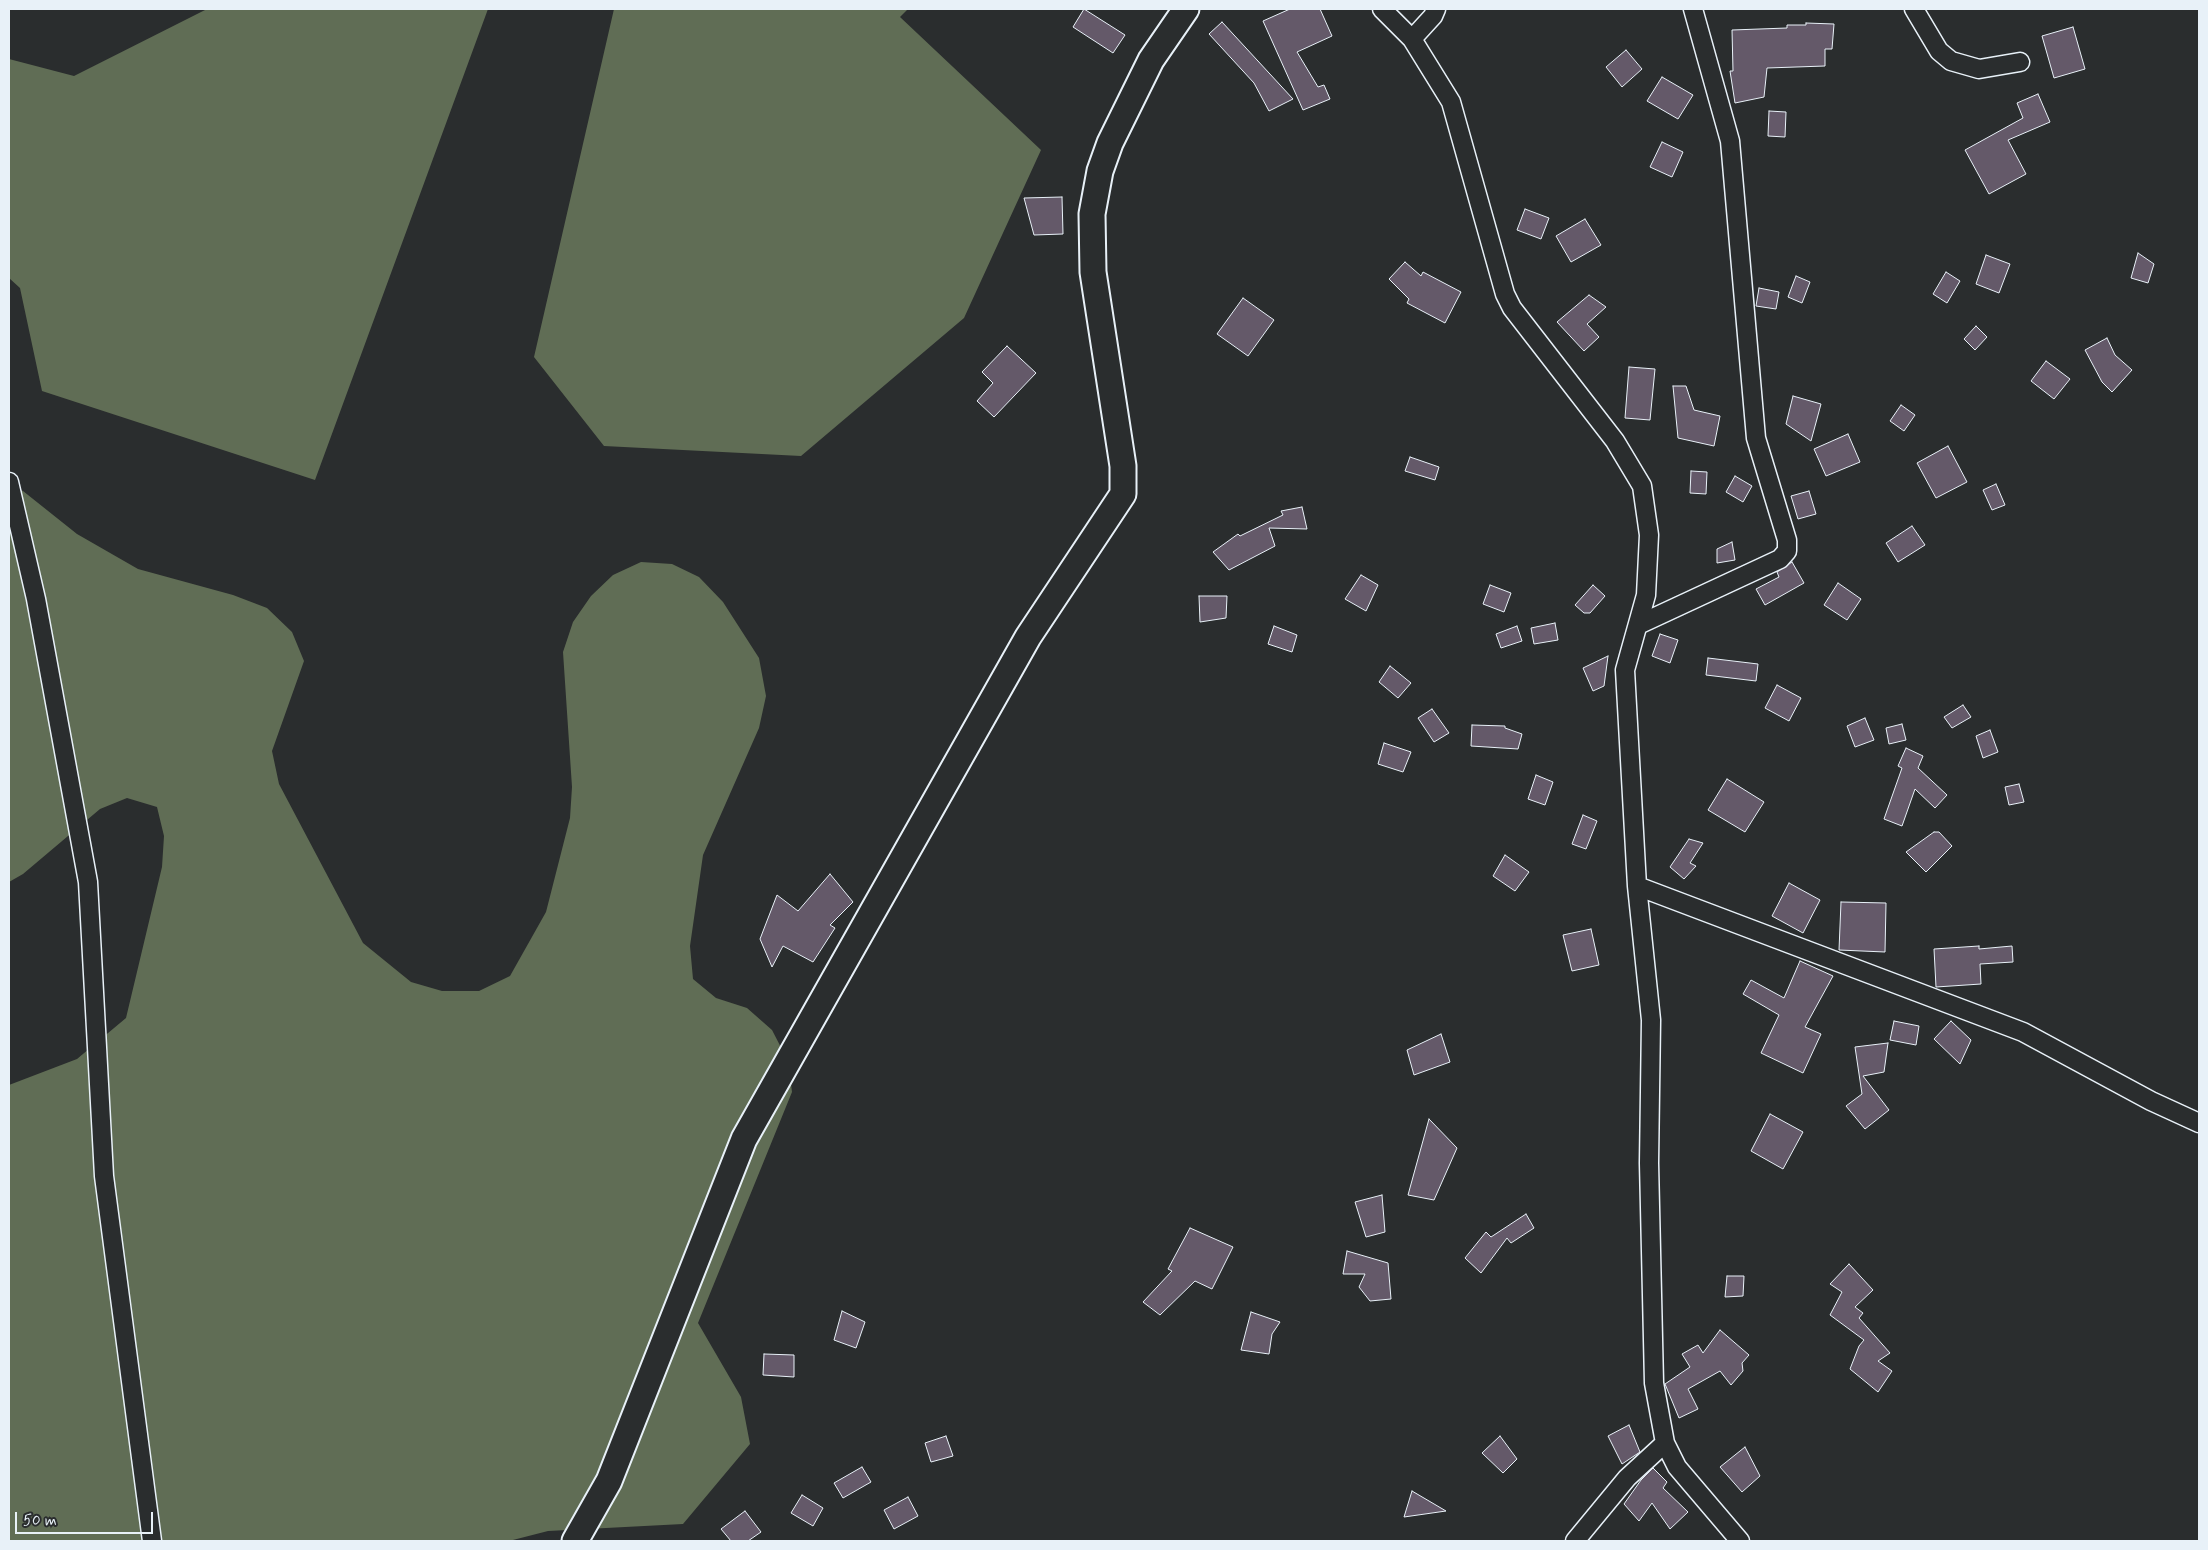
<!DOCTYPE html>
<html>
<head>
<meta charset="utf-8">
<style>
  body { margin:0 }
  #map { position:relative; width:2208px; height:1550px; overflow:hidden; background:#2a2d2e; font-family:Mynerve,sans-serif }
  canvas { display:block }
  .frame { position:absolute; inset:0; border:10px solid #e8f1f8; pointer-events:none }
  .scale { position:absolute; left:15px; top:1512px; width:138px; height:22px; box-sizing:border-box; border:2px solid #e8f1f8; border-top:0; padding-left:6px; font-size:15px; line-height:18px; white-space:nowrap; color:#e8f1f8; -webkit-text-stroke:4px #2a2d2e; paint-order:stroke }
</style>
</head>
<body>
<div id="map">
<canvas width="2208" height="1550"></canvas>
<div class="frame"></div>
<div class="scale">50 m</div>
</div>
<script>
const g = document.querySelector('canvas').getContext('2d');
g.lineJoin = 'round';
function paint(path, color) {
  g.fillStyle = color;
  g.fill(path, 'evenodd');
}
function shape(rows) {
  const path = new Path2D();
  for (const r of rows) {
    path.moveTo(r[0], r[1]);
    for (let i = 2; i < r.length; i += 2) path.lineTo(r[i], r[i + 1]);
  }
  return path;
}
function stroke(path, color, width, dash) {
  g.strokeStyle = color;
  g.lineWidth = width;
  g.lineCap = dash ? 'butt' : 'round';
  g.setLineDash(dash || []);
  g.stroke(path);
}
paint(shape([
  [207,9,488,9,315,480,42,391,20,288,9,278,9,59,74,76],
  [614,9,908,9,900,17,1041,150,964,318,801,456,604,446,534,357],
  [9,486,23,491,77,534,138,569,233,595,267,608,292,632,304,661,272,751,279,784,363,943,411,982,442,991,479,991,510,976,546,912,570,818,572,787,563,652,573,622,591,596,613,575,641,562,672,564,699,577,723,602,759,658,766,696,759,728,703,855,690,946,693,979,716,998,747,1008,772,1030,788,1061,792,1092,698,1323,741,1397,750,1444,683,1524,548,1531,509,1541,9,1541,9,1085,77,1059,126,1018,162,867,164,836,157,807,127,798,100,809,23,874,9,882]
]), '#606d55');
const building = shape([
  [1084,9,1125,35,1113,53,1073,27,1084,9],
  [1290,9,1320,9,1332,36,1297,52,1318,87,1324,85,1330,99,1303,110,1263,21,1290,9],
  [1222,22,1293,99,1269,111,1254,83,1209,34,1222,22],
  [1806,23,1834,24,1832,49,1825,49,1825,66,1767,68,1764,97,1735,103,1730,71,1733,71,1732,30,1787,28,1787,25,1806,25,1806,23],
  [2073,27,2085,69,2054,78,2042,36,2073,27],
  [1626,50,1642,69,1622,87,1606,67,1626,50],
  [1662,77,1693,95,1678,119,1647,101,1662,77],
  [2038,94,2050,122,2008,140,2026,174,1989,194,1965,150,2023,118,2017,103,2038,94],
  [1769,111,1786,112,1785,137,1768,136,1769,111],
  [1662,142,1683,152,1672,177,1650,167,1662,142],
  [1062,197,1063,234,1034,235,1024,198,1062,197],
  [1525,209,1549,218,1541,239,1517,230,1525,209],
  [1585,219,1601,245,1571,262,1556,236,1585,219],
  [2138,253,2154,264,2148,283,2131,278,2138,253],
  [1986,255,2010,264,1999,293,1976,284,1986,255],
  [1405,262,1421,276,1423,272,1461,292,1445,323,1407,303,1409,299,1389,279,1405,262],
  [1946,272,1960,281,1947,303,1933,294,1946,272],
  [1796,276,1810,282,1802,303,1788,297,1796,276],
  [1759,288,1779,292,1776,309,1756,306,1759,288],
  [1589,295,1606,307,1587,324,1599,337,1584,351,1557,322,1589,295],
  [1243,298,1274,320,1248,356,1217,334,1243,298],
  [1976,326,1987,337,1975,350,1964,339,1976,326],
  [2107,338,2115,355,2132,370,2112,392,2102,382,2085,350,2107,338],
  [1007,346,1036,373,994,417,977,401,993,383,982,372,1007,346],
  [2046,361,2070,379,2054,399,2031,381,2046,361],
  [1629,367,1655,369,1650,420,1625,418,1629,367],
  [1673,386,1686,386,1694,410,1720,416,1714,446,1678,438,1673,386],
  [1793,396,1821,404,1811,441,1786,424,1793,396],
  [1901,405,1915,415,1904,431,1890,421,1901,405],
  [1848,434,1860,462,1826,476,1814,449,1848,434],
  [1948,446,1967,482,1936,498,1917,463,1948,446],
  [1410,457,1439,467,1435,480,1405,471,1410,457],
  [1691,471,1707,472,1706,494,1690,493,1691,471],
  [1735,476,1752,486,1743,502,1726,492,1735,476],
  [1996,484,2005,505,1992,510,1983,490,1996,484],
  [1809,491,1816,514,1798,519,1791,496,1809,491],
  [1302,507,1307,529,1269,528,1275,546,1229,570,1213,552,1238,534,1240,536,1283,515,1281,511,1302,507],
  [1912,526,1925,545,1898,562,1886,543,1912,526],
  [1732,542,1735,560,1717,563,1717,549,1732,542],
  [1792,562,1804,583,1765,605,1756,589,1779,577,1777,572,1792,562],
  [1361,575,1378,585,1366,611,1345,599,1361,575],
  [1838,583,1861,599,1847,620,1824,605,1838,583],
  [1490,585,1511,593,1504,612,1483,604,1490,585],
  [1593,585,1605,596,1590,613,1584,613,1575,605,1593,585],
  [1199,596,1227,596,1226,618,1200,622,1199,596],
  [1555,623,1558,640,1534,644,1531,628,1555,623],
  [1274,626,1297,635,1292,652,1268,644,1274,626],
  [1517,626,1522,641,1501,648,1496,634,1517,626],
  [1660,634,1678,640,1670,663,1652,656,1660,634],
  [1608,656,1604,686,1593,691,1583,668,1608,656],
  [1708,658,1758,664,1756,681,1706,675,1708,658],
  [1390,666,1411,683,1398,698,1379,682,1390,666],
  [1777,685,1801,698,1789,721,1765,708,1777,685],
  [1963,705,1971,717,1952,728,1944,717,1963,705],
  [1432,709,1449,733,1434,742,1418,718,1432,709],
  [1865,718,1874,740,1855,747,1847,726,1865,718],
  [1902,724,1906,740,1889,744,1886,728,1902,724],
  [1472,725,1505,726,1505,728,1522,734,1518,749,1471,746,1472,725],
  [1990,730,1998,752,1983,758,1976,736,1990,730],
  [1384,743,1411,752,1403,772,1378,764,1384,743],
  [1906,748,1923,756,1918,768,1947,795,1935,808,1915,789,1902,826,1884,819,1902,768,1898,766,1906,748],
  [1536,775,1553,782,1545,805,1528,799,1536,775],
  [1727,779,1764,802,1745,832,1708,810,1727,779],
  [2019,784,2024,802,2009,805,2005,787,2019,784],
  [1583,815,1597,821,1586,849,1572,844,1583,815],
  [1934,832,1939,832,1952,846,1926,872,1906,852,1934,832],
  [1689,839,1703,843,1690,863,1696,866,1684,879,1670,867,1689,839],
  [1505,855,1529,872,1515,891,1493,876,1505,855],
  [830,874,853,902,830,925,835,928,813,962,783,946,772,967,760,939,777,895,798,911,830,874],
  [1789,883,1820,900,1803,933,1772,916,1789,883],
  [1841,902,1886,903,1885,952,1839,950,1841,902],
  [1591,929,1599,965,1572,971,1563,935,1591,929],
  [1979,946,1979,949,2012,946,2013,962,1980,964,1981,984,1936,987,1934,949,1979,946],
  [1800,961,1833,976,1805,1027,1821,1034,1803,1073,1761,1053,1779,1015,1743,994,1751,980,1784,998,1800,961],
  [1894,1021,1919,1026,1916,1045,1890,1040,1894,1021],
  [1951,1021,1971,1040,1960,1064,1934,1039,1951,1021],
  [1441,1034,1450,1062,1414,1075,1407,1050,1441,1034],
  [1888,1043,1884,1072,1863,1076,1889,1110,1865,1129,1846,1106,1862,1094,1855,1047,1888,1043],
  [1770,1114,1803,1132,1783,1169,1751,1151,1770,1114],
  [1429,1119,1457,1148,1434,1200,1408,1195,1429,1119],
  [1382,1195,1385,1232,1366,1237,1355,1202,1382,1195],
  [1526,1214,1534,1228,1511,1243,1507,1238,1481,1273,1465,1258,1486,1232,1491,1237,1526,1214],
  [1190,1228,1233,1247,1212,1289,1195,1281,1160,1315,1143,1302,1172,1271,1168,1269,1190,1228],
  [1347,1251,1388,1263,1391,1299,1370,1301,1359,1287,1365,1274,1343,1274,1347,1251],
  [1849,1264,1873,1290,1855,1307,1863,1313,1859,1318,1890,1353,1878,1361,1892,1371,1878,1392,1850,1369,1859,1346,1864,1340,1830,1315,1842,1292,1830,1284,1849,1264],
  [1727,1276,1744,1276,1743,1296,1725,1297,1727,1276],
  [842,1311,865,1322,856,1348,834,1340,842,1311],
  [1251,1312,1280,1322,1272,1334,1269,1354,1241,1350,1251,1312],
  [1720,1330,1749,1355,1742,1363,1743,1371,1731,1385,1720,1371,1688,1389,1698,1409,1679,1418,1665,1384,1690,1367,1682,1354,1698,1345,1703,1353,1720,1330],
  [764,1354,794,1355,794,1377,763,1375,764,1354],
  [1629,1425,1640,1452,1622,1464,1608,1436,1629,1425],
  [946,1436,953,1456,931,1462,925,1443,946,1436],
  [1500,1436,1517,1459,1503,1473,1482,1453,1500,1436],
  [1745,1447,1760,1476,1742,1492,1720,1467,1745,1447],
  [862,1467,871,1482,843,1498,834,1483,862,1467],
  [1653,1468,1667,1482,1663,1488,1688,1512,1670,1529,1652,1503,1639,1521,1624,1504,1641,1480,1653,1468],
  [1412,1491,1446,1511,1404,1517,1412,1491],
  [802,1495,823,1508,813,1526,791,1513,802,1495],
  [908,1497,918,1516,894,1529,884,1510,908,1497],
  [745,1511,761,1532,748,1541,731,1541,721,1529,745,1511]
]);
paint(building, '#645969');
stroke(building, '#e8f1f8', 1);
const street = shape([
  [1382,9,1412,39,1451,102,1505,294,1512,308,1615,441,1642,486,1649,535,1646,595,1625,670,1637,886,1651,1020,1649,1163,1654,1383,1665,1443,1677,1467,1740,1541],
  [1914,9,1939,51,1951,61,1979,69,2020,62],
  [1412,39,1433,16,1436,9],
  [9,482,36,599,88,882,104,1176,152,1541],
  [1638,625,1780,559,1787,551,1787,540,1756,438,1730,141,1693,9],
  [1637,886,2023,1032,2151,1101,2199,1123],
  [1575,1541,1627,1478,1665,1443]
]);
const secondary = shape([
  [575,1541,609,1481,744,1139,1028,637,1123,494,1123,466,1093,272,1092,214,1100,171,1110,143,1151,60,1186,9]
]);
stroke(street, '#e8f1f8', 21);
stroke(secondary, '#e8f1f8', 29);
stroke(street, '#2a2d2e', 18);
stroke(secondary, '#2a2d2e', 25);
</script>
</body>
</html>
